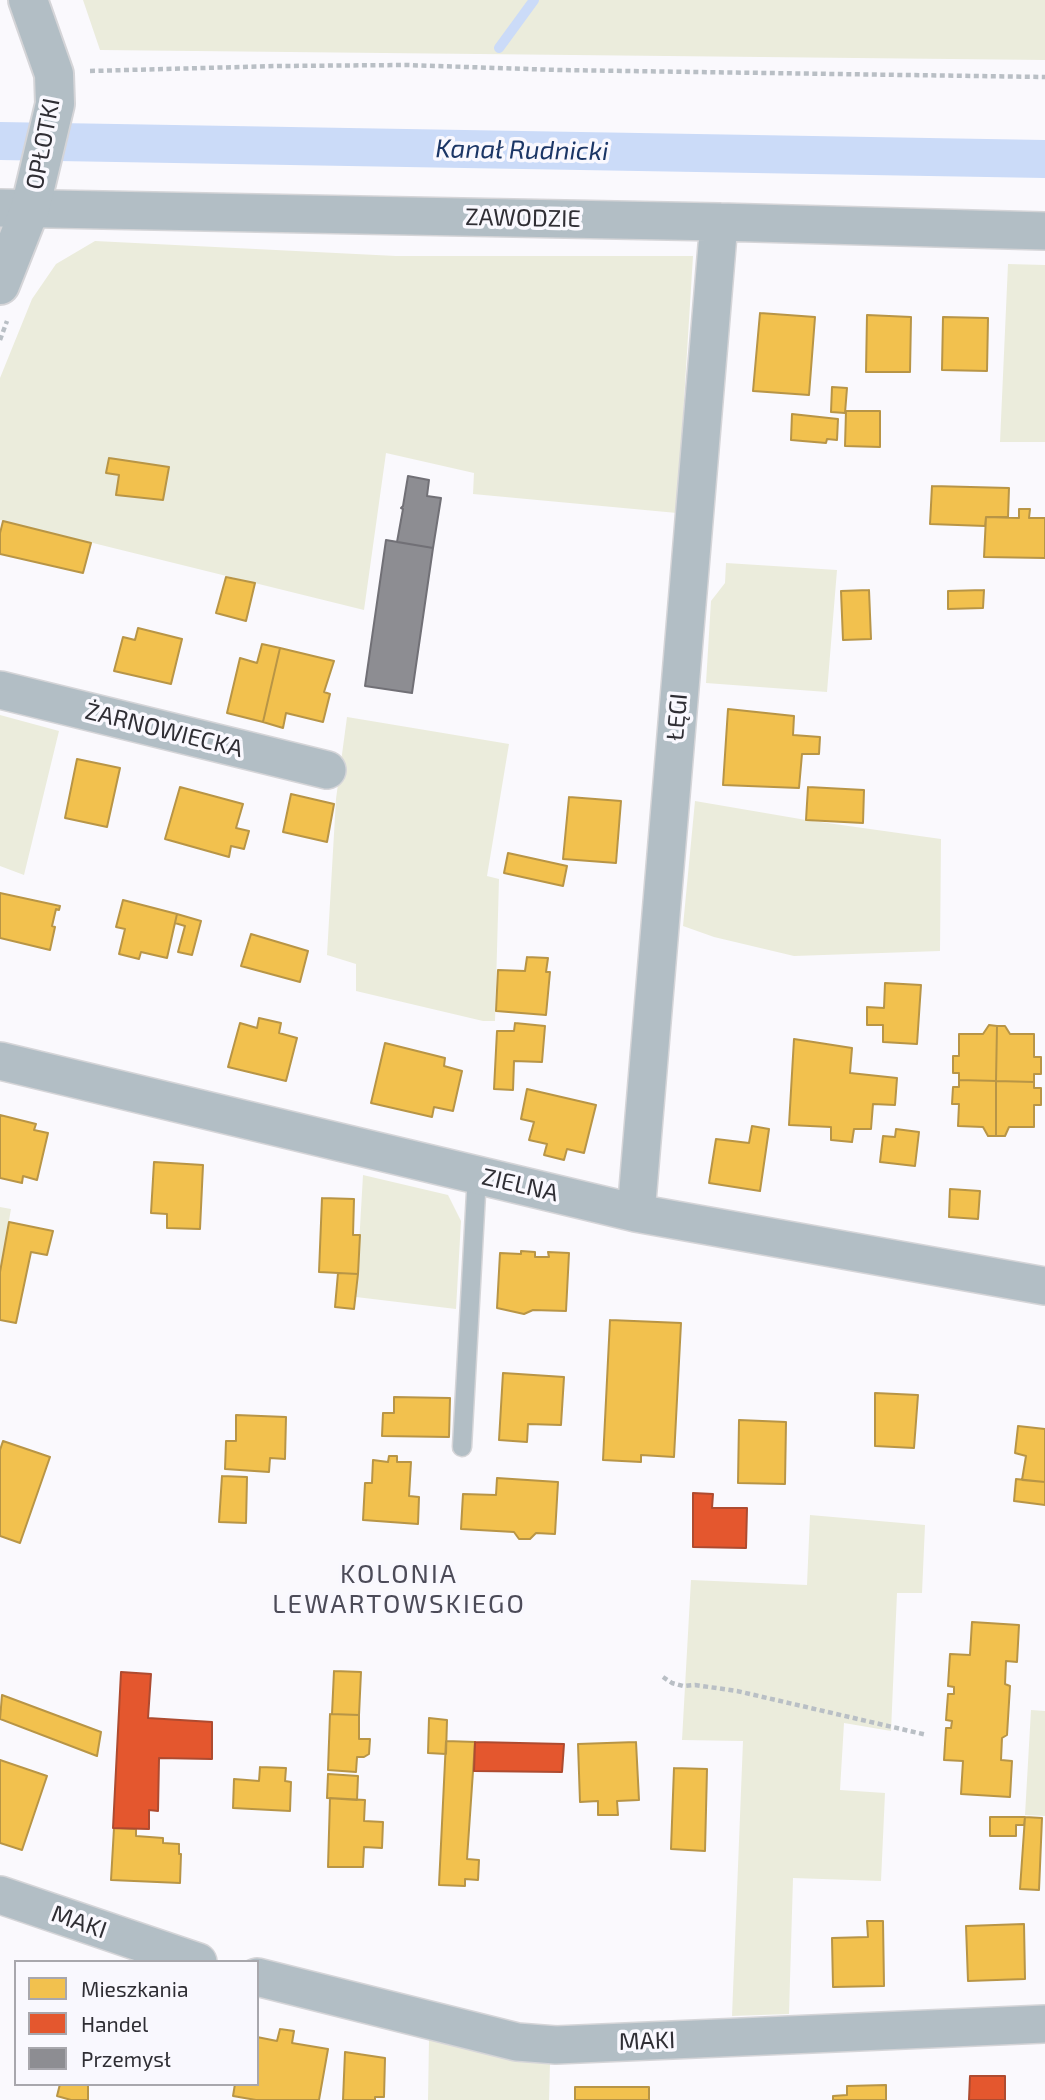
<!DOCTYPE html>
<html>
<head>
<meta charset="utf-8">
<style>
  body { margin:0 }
  #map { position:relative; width:1045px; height:2100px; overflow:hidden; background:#faf9fd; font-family:"Exo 2",sans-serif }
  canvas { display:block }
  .legend { position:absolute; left:14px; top:1960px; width:245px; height:126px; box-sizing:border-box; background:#f9f8fe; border:2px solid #a8a7ad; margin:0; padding:9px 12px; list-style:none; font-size:21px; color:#2f2e34 }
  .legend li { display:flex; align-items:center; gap:14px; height:35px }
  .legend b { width:35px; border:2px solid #a8a7ad }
</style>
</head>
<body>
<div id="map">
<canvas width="1045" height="2100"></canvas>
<ul class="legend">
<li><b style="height:19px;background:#f2c14e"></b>Mieszkania</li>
<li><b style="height:19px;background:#e4572e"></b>Handel</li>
<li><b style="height:19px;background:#8d8d92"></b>Przemysł</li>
</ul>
</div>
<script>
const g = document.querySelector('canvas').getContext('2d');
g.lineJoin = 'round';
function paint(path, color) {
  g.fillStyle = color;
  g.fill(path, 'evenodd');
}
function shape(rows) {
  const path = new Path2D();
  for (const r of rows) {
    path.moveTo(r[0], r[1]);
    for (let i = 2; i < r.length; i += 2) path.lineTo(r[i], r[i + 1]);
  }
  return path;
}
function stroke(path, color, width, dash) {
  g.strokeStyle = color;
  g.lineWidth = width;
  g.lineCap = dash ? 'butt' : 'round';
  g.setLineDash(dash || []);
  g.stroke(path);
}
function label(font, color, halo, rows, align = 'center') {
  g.font = font + ' "Exo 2",sans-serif';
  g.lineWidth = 7;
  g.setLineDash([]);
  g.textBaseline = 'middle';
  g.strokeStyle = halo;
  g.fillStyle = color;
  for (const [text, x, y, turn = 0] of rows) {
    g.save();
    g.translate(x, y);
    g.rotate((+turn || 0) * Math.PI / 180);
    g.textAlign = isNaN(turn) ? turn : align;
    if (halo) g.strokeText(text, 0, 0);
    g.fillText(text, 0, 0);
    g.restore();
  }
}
paint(shape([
  [83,0,1045,0,1045,60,100,50],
  [95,241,396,256,693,256,677,513,473,494,474,473,386,453,364,610,0,520,0,378,32,299,56,264],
  [1008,264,1045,265,1045,442,1000,442],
  [726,563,837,570,827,692,706,683,711,601,725,583],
  [0,715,59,731,24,875,0,866],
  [347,717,509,744,487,876,499,879,495,1021,483,1021,356,991,356,964,327,955,336,799],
  [695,801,806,820,941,839,940,951,794,956,714,937,683,926],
  [363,1175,448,1195,461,1221,456,1309,356,1297],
  [0,1207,11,1209,0,1271],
  [810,1515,925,1525,922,1593,897,1593,891,1731,844,1723,840,1790,885,1793,881,1881,793,1878,789,2014,732,2016,743,1741,682,1740,691,1580,807,1585],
  [1031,1710,1045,1711,1045,1816,1025,1815],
  [429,2039,550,2064,549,2100,428,2100]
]), '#ebecdc');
const homes = shape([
  [760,313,815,317,809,395,753,391,760,313],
  [867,315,911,317,910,372,866,372,867,315],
  [943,317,988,318,987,371,942,370,943,317],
  [832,387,847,388,845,413,831,412,832,387],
  [846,411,880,411,880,447,845,446,846,411],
  [792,414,838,419,837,440,827,439,826,443,791,440,792,414],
  [109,458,169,467,163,500,116,495,119,475,106,473,109,458],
  [932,486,1009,488,1008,517,986,517,985,526,930,524,932,486],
  [1019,509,1030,509,1029,518,1045,518,1045,558,984,557,986,517,1019,518,1019,509],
  [3,521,91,543,83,573,0,554,0,533,3,521],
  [226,577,255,583,246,621,216,613,226,577],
  [869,590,871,639,843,640,841,591,869,590],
  [984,590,983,608,948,609,948,591,984,590],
  [138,628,182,639,171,684,114,671,123,637,135,640,138,628],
  [262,644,280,648,263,722,227,713,240,658,257,663,262,644],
  [280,648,334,661,324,692,330,694,323,722,286,713,283,728,263,722,280,648],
  [728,709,794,716,793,735,820,737,819,754,802,754,799,788,723,785,728,709],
  [77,759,120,768,107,827,65,818,77,759],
  [180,787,243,804,236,828,249,831,244,849,231,846,229,857,165,839,180,787],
  [808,787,864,790,863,823,806,820,808,787],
  [291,794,334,804,327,842,283,832,291,794],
  [569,797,621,801,616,863,563,859,569,797],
  [508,853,567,866,563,886,504,873,508,853],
  [0,893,60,906,59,910,56,909,52,926,55,927,50,950,0,938,0,893],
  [123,900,177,914,167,958,141,952,139,959,119,954,125,929,116,927,123,900],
  [177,914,201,921,192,955,178,952,185,926,175,923,177,914],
  [251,934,308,951,300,982,241,966,251,934],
  [527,957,548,958,546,972,550,972,546,1015,496,1011,498,970,525,971,527,957],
  [885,983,921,985,917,1044,883,1042,883,1025,867,1025,867,1007,884,1008,885,983],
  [259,1018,281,1023,279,1033,297,1038,286,1081,228,1067,240,1023,257,1028,259,1018],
  [515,1023,545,1026,542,1062,514,1061,513,1090,494,1089,497,1031,514,1031,515,1023],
  [989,1025,997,1026,996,1081,959,1080,959,1073,953,1073,953,1056,959,1056,959,1034,983,1034,989,1025],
  [997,1026,1005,1026,1010,1034,1034,1034,1034,1057,1041,1057,1041,1074,1034,1074,1034,1082,996,1081,997,1026],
  [794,1039,852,1048,850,1073,897,1078,895,1105,873,1104,871,1129,854,1129,852,1142,831,1140,831,1127,789,1125,794,1039],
  [385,1043,445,1058,444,1066,462,1071,453,1111,434,1107,432,1117,371,1103,385,1043],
  [959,1080,996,1081,996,1136,988,1136,983,1127,958,1126,959,1104,952,1104,953,1087,959,1087,959,1080],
  [996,1081,1034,1082,1034,1088,1041,1088,1041,1105,1034,1105,1034,1127,1009,1127,1005,1136,996,1136,996,1081],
  [527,1089,596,1105,584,1153,567,1149,564,1160,544,1155,547,1144,529,1140,534,1122,521,1119,527,1089],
  [0,1115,36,1124,34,1130,48,1133,37,1180,23,1176,22,1183,0,1178,0,1115],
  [752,1126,769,1129,760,1191,709,1183,716,1139,749,1143,752,1126],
  [896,1129,919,1132,915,1166,880,1162,883,1136,895,1137,896,1129],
  [154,1162,203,1165,200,1229,167,1228,167,1214,151,1213,154,1162],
  [950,1189,980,1191,978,1219,949,1217,950,1189],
  [322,1198,354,1199,353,1235,360,1235,358,1274,319,1272,322,1198],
  [9,1222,53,1231,47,1255,31,1252,16,1323,0,1320,0,1272,9,1222],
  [521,1251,535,1252,535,1257,549,1257,548,1252,569,1253,566,1311,533,1310,524,1314,497,1308,500,1253,521,1254,521,1251],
  [338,1273,358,1274,354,1309,335,1307,338,1273],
  [610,1320,681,1323,674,1457,641,1455,641,1462,603,1460,610,1320],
  [503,1373,564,1377,561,1425,528,1424,527,1442,499,1440,503,1373],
  [875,1393,918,1395,914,1448,875,1446,875,1393],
  [394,1397,450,1398,449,1437,382,1436,383,1413,394,1413,394,1397],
  [236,1415,286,1417,285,1459,270,1458,269,1472,225,1469,226,1441,236,1441,236,1415],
  [739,1420,786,1422,785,1484,738,1483,739,1420],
  [1018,1426,1045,1429,1045,1482,1022,1480,1026,1456,1015,1453,1018,1426],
  [3,1441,50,1457,20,1543,0,1536,0,1450,3,1441],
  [389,1456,397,1456,397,1462,411,1462,409,1496,419,1497,418,1524,363,1520,365,1483,372,1483,373,1460,388,1462,389,1456],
  [222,1476,247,1477,246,1523,219,1522,222,1476],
  [497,1478,558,1482,555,1534,536,1533,530,1539,519,1539,514,1532,461,1529,463,1494,496,1495,497,1478],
  [1016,1479,1045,1482,1045,1505,1014,1501,1016,1479],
  [972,1622,1019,1625,1017,1662,1006,1661,1005,1684,1010,1686,1007,1735,1002,1738,1001,1760,1012,1761,1010,1797,961,1794,963,1761,944,1760,946,1728,951,1728,952,1721,946,1720,948,1694,954,1694,954,1687,948,1686,950,1654,970,1655,972,1622],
  [334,1671,361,1672,359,1715,332,1714,334,1671],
  [2,1695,101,1732,97,1756,0,1719,2,1695],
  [330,1714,359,1715,359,1739,370,1739,369,1754,364,1757,357,1757,356,1772,328,1770,330,1714],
  [429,1718,447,1720,446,1754,428,1753,429,1718],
  [446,1741,475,1742,467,1859,479,1860,478,1880,465,1879,465,1886,439,1885,446,1741],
  [636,1742,639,1800,617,1801,618,1815,598,1815,598,1801,580,1802,578,1744,636,1742],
  [0,1760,47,1776,22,1850,0,1843,0,1760],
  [260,1767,286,1768,285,1781,291,1782,290,1811,233,1808,234,1779,259,1781,260,1767],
  [674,1768,707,1769,705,1851,671,1849,674,1768],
  [328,1774,358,1776,357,1800,327,1798,328,1774],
  [330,1798,365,1800,364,1821,383,1822,382,1848,364,1847,363,1867,328,1867,330,1798],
  [990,1817,1025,1817,1024,1825,1016,1825,1016,1836,990,1836,990,1817],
  [1025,1817,1042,1818,1039,1890,1020,1889,1025,1817],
  [114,1828,136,1829,136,1836,163,1838,163,1843,179,1844,179,1854,181,1854,180,1883,111,1880,114,1828],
  [867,1921,883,1921,884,1986,833,1987,832,1938,868,1937,867,1921],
  [1024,1924,1025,1979,968,1981,966,1926,1024,1924],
  [280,2029,294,2031,292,2043,328,2049,319,2100,256,2100,233,2096,235,2084,257,2084,257,2037,277,2041,280,2029],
  [345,2052,385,2058,384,2097,375,2097,375,2100,343,2100,345,2052],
  [60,2084,88,2084,88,2100,71,2100,57,2096,60,2084],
  [886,2085,886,2100,833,2100,833,2096,847,2095,847,2086,886,2085],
  [575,2087,649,2087,649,2100,575,2100,575,2087]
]);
paint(homes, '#f2c14e');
stroke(homes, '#b89546', 2);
const shops = shape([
  [693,1493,713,1494,712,1508,747,1508,746,1548,693,1547,693,1493],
  [121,1672,151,1674,148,1718,212,1722,212,1759,159,1758,158,1811,149,1810,149,1829,113,1828,121,1672],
  [475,1742,564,1744,562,1772,474,1771,475,1742],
  [970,2076,1005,2076,1005,2100,969,2100,970,2076]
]);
paint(shops, '#e4572e');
stroke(shops, '#ae4b30', 2);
const industry = shape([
  [408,476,429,480,427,496,441,498,433,548,397,542,403,509,401,508,403,506,408,476],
  [386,540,433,548,412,693,365,686,386,540]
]);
paint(industry, '#8d8d92');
stroke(industry, '#717076', 2);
stroke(shape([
  [499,48,534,0]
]), '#cbdbf8', 10);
stroke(shape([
  [0,141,1045,159]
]), '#cbdbf8', 38);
const service = shape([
  [462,1447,477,1175]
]);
const minor = shape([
  [0,208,719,222,1045,231],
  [0,690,327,770],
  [0,1061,636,1213,1045,1286],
  [636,1213,719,222],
  [0,1895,198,1962],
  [257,1977,517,2042,556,2045,1045,2024]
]);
const tertiary = shape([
  [0,285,30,209,55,104,54,74,28,0]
]);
stroke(service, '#d5d5d8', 21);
stroke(minor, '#d5d5d8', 40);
stroke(tertiary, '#d5d5d8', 42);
stroke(shape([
  [90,71,278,66,406,65,558,70,1045,77],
  [0,340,7,321],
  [663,1677,672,1683,683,1686,695,1685,737,1691,927,1735]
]), '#b9bfc5', 4.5, [5, 3.5]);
stroke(service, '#b2bec5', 18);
stroke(minor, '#b2bec5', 37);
stroke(tertiary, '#b2bec5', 38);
label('24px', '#2f2e34', '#f9f8fe', [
  ["OPŁOTKI",43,144,-79],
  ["ZAWODZIE",523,218,1],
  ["ŁĘGI",677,717,-85],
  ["ŻARNOWIECKA",164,730,14],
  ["ZIELNA",520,1185,13],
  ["MAKI",79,1922,19],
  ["MAKI",647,2041,-2]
]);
label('italic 26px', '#1b3666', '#f9f8fe', [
  ["Kanał Rudnicki",522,150,1]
]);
g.letterSpacing = '2px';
label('26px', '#4c4b58', '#f9f8fe', [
  ["KOLONIA",399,1574],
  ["LEWARTOWSKIEGO",399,1604]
]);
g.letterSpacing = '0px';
</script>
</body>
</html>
